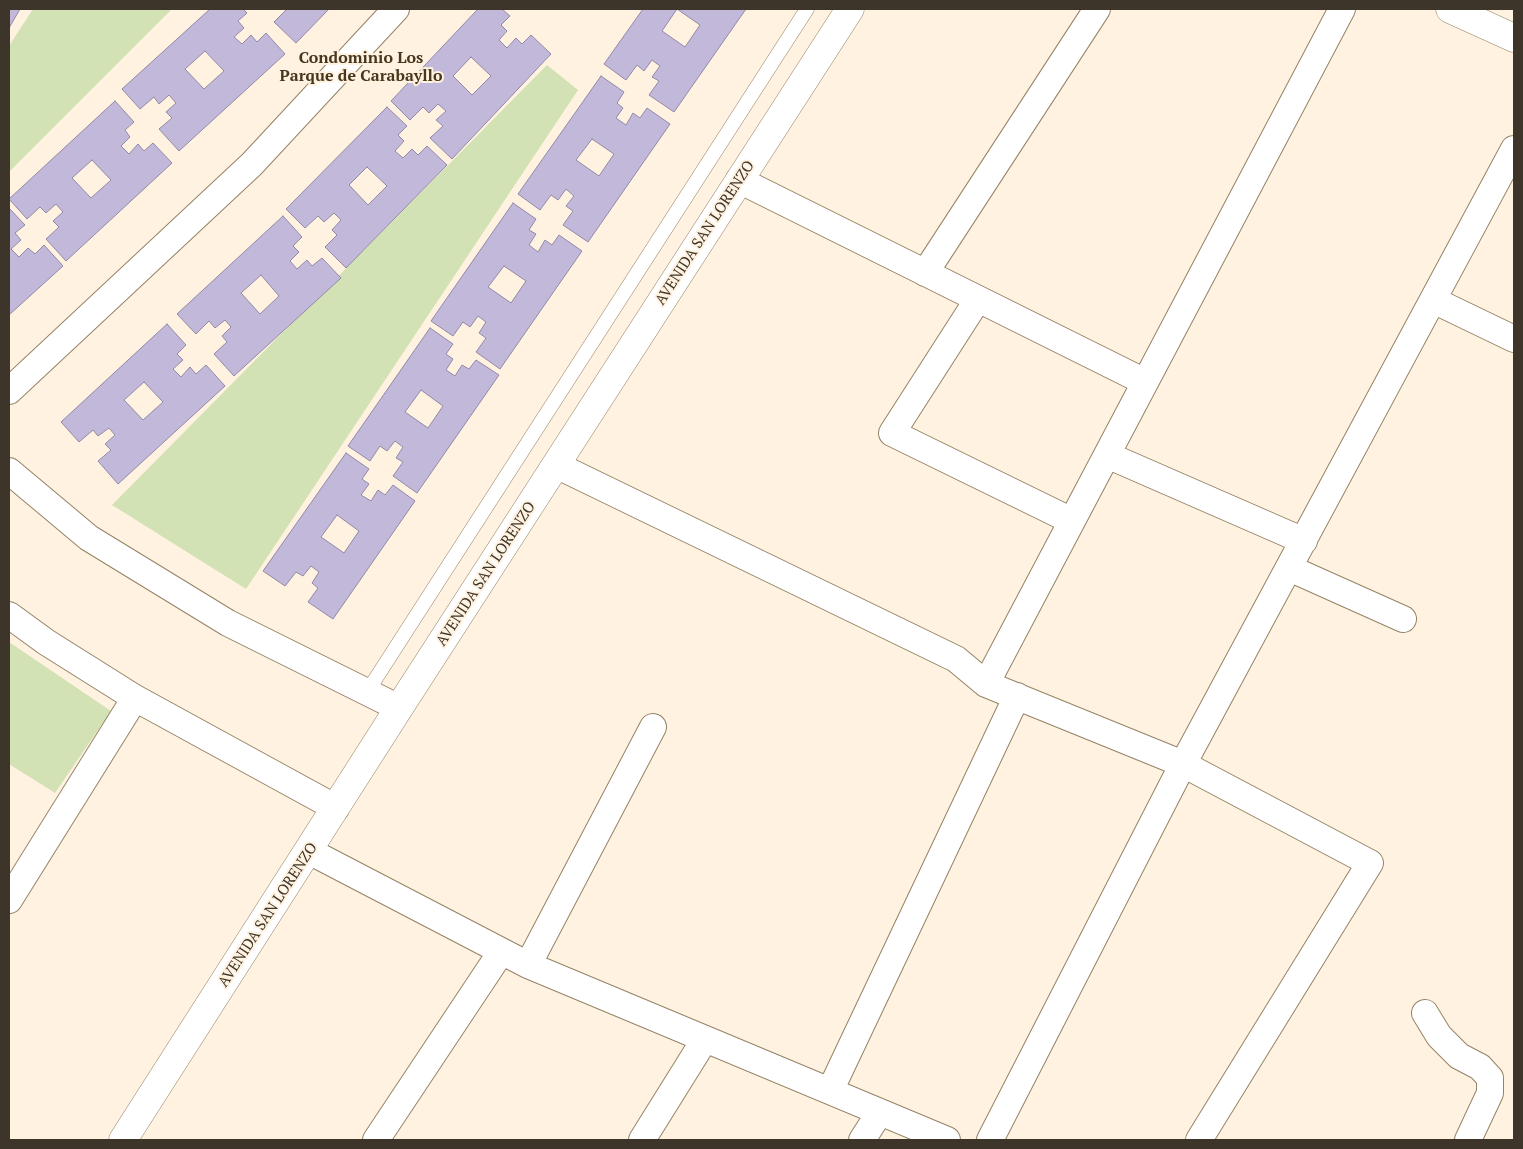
<!DOCTYPE html>
<html>
<head>
<meta charset="utf-8">
<style>
  body { margin:0 }
  #map { position:relative; width:1523px; height:1149px; overflow:hidden; background:#fff2e0; font-family:"PT Serif",serif }
  canvas { display:block }
  .frame { position:absolute; inset:0; border:10px solid #3d3529; pointer-events:none }
</style>
</head>
<body>
<div id="map">
<canvas width="1523" height="1149"></canvas>
<div class="frame"></div>
</div>
<script>
const g = document.querySelector('canvas').getContext('2d');
g.lineJoin = 'round';
function paint(path, color) {
  g.fillStyle = color;
  g.fill(path, 'evenodd');
}
function shape(rows) {
  const path = new Path2D();
  for (const r of rows) {
    path.moveTo(r[0], r[1]);
    for (let i = 2; i < r.length; i += 2) path.lineTo(r[i], r[i + 1]);
  }
  return path;
}
function stroke(path, color, width, dash) {
  g.strokeStyle = color;
  g.lineWidth = width;
  g.lineCap = dash ? 'butt' : 'round';
  g.setLineDash(dash || []);
  g.stroke(path);
}
function label(font, color, halo, rows, align = 'center') {
  g.font = font + ' "PT Serif",serif';
  g.lineWidth = 4;
  g.setLineDash([]);
  g.textBaseline = 'middle';
  g.strokeStyle = halo;
  g.fillStyle = color;
  for (const [text, x, y, turn = 0] of rows) {
    g.save();
    g.translate(x, y);
    g.rotate((+turn || 0) * Math.PI / 180);
    g.textAlign = isNaN(turn) ? turn : align;
    if (halo) g.strokeText(text, 0, 0);
    g.fillText(text, 0, 0);
    g.restore();
  }
}
paint(shape([
  [33,9,172,9,9,172,9,46],
  [547,65,578,90,246,589,112,505],
  [9,642,111,711,55,793,9,764]
]), '#d2e2b4');
const building = shape([
  [9,9,20,9,9,28,9,9],
  [210,9,243,9,247,13,238,21,244,28,234,37,242,44,251,35,257,42,266,33,285,54,179,151,159,129,172,118,166,112,176,103,169,95,159,104,154,97,140,109,122,89,210,9],
  [205,51,224,71,204,89,185,69,205,51],
  [285,9,329,9,296,43,274,22,286,10,285,9],
  [478,9,502,9,510,16,501,25,507,31,499,40,507,48,516,38,522,44,531,35,551,54,452,159,430,138,443,126,436,120,446,111,438,104,429,113,423,107,410,120,391,101,478,9],
  [471,57,491,76,472,95,453,76,471,57],
  [643,9,746,9,674,112,649,95,659,81,652,77,660,66,652,60,644,71,637,65,626,80,604,64,643,9],
  [677,9,700,25,685,47,662,31,677,9],
  [601,76,624,92,617,103,623,108,616,118,626,125,633,113,640,118,647,108,670,124,588,242,563,225,573,211,566,206,574,196,566,189,558,200,551,195,540,210,518,194,601,76],
  [592,139,614,154,599,176,576,160,592,139],
  [115,101,134,122,125,130,130,137,121,146,129,154,138,144,144,151,153,143,172,163,66,261,46,239,59,227,53,221,63,212,56,204,46,213,40,207,27,219,9,199,115,101],
  [92,160,111,180,91,198,72,178,92,160],
  [387,107,407,126,398,135,404,141,395,151,403,158,412,149,418,155,427,146,447,165,346,268,325,247,337,235,332,230,341,220,334,213,324,222,318,216,305,228,286,209,387,107],
  [367,167,387,186,368,205,349,185,367,167],
  [513,203,536,219,529,230,536,234,529,245,538,252,545,240,552,245,559,235,582,251,500,369,476,352,486,338,479,333,486,322,478,316,470,327,463,322,453,336,431,321,513,203],
  [504,266,526,281,511,303,488,287,504,266],
  [9,208,25,225,15,233,21,240,11,249,19,257,28,248,35,254,44,245,63,266,9,315,9,208],
  [283,216,302,237,293,246,299,252,290,261,297,269,307,260,312,266,322,258,341,278,234,376,214,354,227,342,222,336,231,327,225,320,215,328,209,321,196,334,177,314,283,216],
  [261,275,279,296,260,314,241,293,261,275],
  [167,324,186,345,177,354,183,360,173,369,181,377,190,367,196,374,206,365,225,386,118,484,98,461,111,450,105,444,115,435,109,428,98,436,93,430,79,442,61,422,167,324],
  [144,382,163,402,143,420,124,400,144,382],
  [430,328,453,344,446,354,453,359,446,370,455,376,462,365,469,369,476,360,499,375,417,493,393,476,403,462,396,458,403,447,395,441,387,451,380,446,370,461,348,446,430,328],
  [421,390,443,406,428,428,405,412,421,390],
  [346,453,369,469,362,479,369,484,361,495,371,501,378,490,385,495,393,485,415,501,333,619,308,602,318,588,312,583,319,572,311,566,303,576,296,572,285,586,263,571,346,453],
  [337,515,359,531,344,553,321,537,337,515]
]);
paint(building, '#c2b9da');
stroke(building, '#9188a7', 1);
const service = shape([
  [367,692,807,9]
]);
const minor = shape([
  [739,180,1145,382],
  [925,273,1097,9],
  [978,299,892,433,1072,521],
  [1433,300,1514,339],
  [9,391,252,164,396,9],
  [1107,455,1304,541],
  [556,465,956,659,986,684,1183,764,1370,863,1199,1140],
  [9,471,89,538,228,623,399,708],
  [1289,568,1403,619],
  [9,615,46,642,135,698,336,808],
  [986,684,1342,9],
  [309,851,528,965,947,1140],
  [9,900,135,698],
  [528,965,653,727],
  [1425,1013,1439,1036,1459,1056,1480,1067,1490,1078,1490,1093,1468,1140],
  [830,1091,1017,696],
  [376,1140,501,952],
  [642,1140,705,1039],
  [862,1140,880,1112],
  [990,1140,1183,764,1514,149]
]);
const tertiary = shape([
  [1450,9,1514,38],
  [123,1140,399,708,850,9]
]);
stroke(service, '#958366', 15);
stroke(minor, '#958366', 28);
stroke(tertiary, '#958366', 29);
stroke(service, '#fff', 14);
stroke(minor, '#fff', 26);
stroke(tertiary, '#fff', 28);
label('15px', '#3d3529', '#fff2e0', [
  ["AVENIDA SAN LORENZO",705,233,-57],
  ["AVENIDA SAN LORENZO",486,574,-57],
  ["AVENIDA SAN LORENZO",268,915,-57]
]);
label('bold 16px', '#46361c', '#fff2e0', [
  ["Condominio Los",361,58],
  ["Parque de Carabayllo",361,76]
]);
</script>
</body>
</html>
